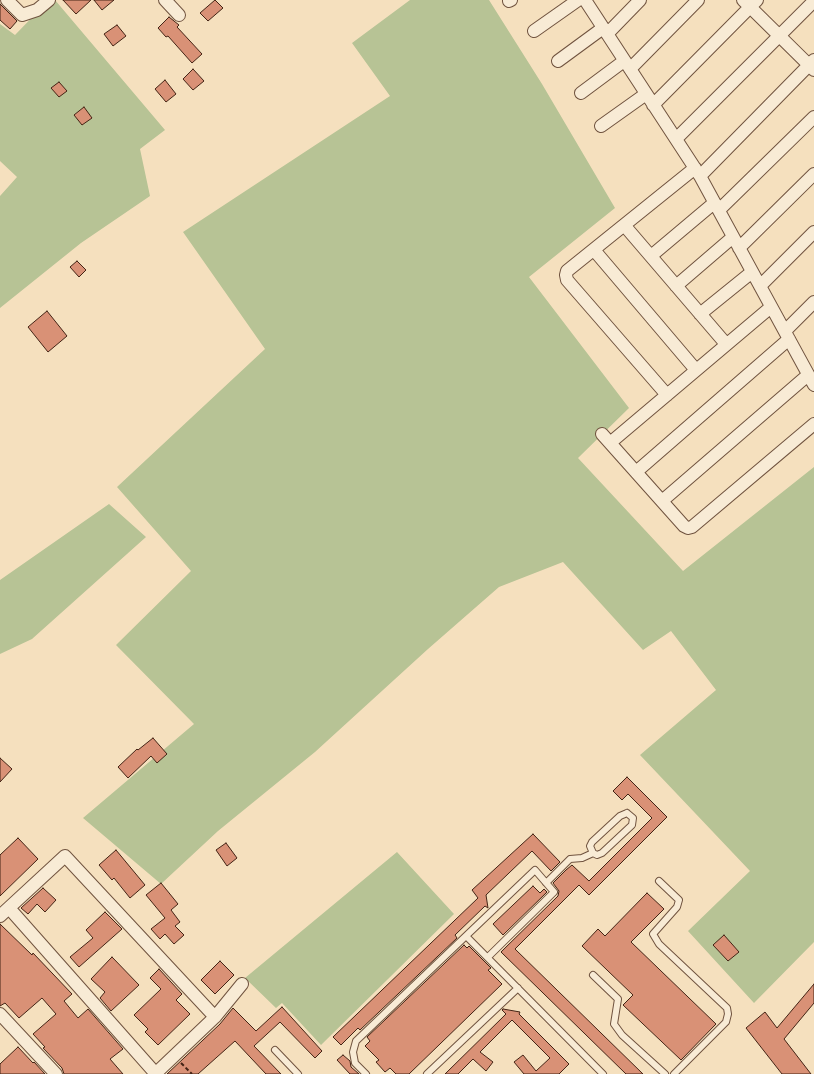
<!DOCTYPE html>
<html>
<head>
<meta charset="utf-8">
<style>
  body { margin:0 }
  canvas { display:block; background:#f5e0be }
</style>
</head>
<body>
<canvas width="814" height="1074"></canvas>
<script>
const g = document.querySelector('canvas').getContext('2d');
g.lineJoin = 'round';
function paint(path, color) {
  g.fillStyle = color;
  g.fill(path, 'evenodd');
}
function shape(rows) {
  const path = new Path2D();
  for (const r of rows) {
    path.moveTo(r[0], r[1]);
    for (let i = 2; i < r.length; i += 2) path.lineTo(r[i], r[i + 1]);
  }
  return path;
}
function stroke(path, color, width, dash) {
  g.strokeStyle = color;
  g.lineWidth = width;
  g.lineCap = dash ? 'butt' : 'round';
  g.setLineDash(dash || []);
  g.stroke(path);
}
paint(shape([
  [49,0,55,0,165,130,140,149,150,196,81,243,0,308,0,196,17,177,0,161,0,24,15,35],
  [410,0,489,0,542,84,615,208,529,277,629,408,578,458,683,571,814,467,814,942,754,1003,688,931,750,871,640,755,716,690,671,631,643,650,563,562,499,587,428,649,315,752,218,831,161,884,83,818,194,724,116,645,191,571,117,487,265,349,183,232,390,96,352,43],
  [109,504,146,537,32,639,0,654,0,580],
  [397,852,454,914,321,1045,282,1003,276,1008,245,978]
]), '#b7c395');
const building = shape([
  [63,0,91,0,76,14,63,0],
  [94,0,114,0,102,10,94,0],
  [215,0,223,8,208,21,200,13,215,0],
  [0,4,17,21,10,29,0,20,0,4],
  [169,17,179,25,177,27,202,54,192,63,168,36,166,37,158,28,169,17],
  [117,25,126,36,113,46,104,34,117,25],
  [193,69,204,81,193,90,183,79,193,69],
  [165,80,176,94,166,102,155,89,165,80],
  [59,82,67,91,59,97,51,88,59,82],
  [84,107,92,118,82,125,74,115,84,107],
  [77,261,86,270,79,277,70,267,77,261],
  [47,311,67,336,48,352,28,327,47,311],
  [153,738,167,754,157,763,151,756,128,778,118,767,137,749,138,750,153,738],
  [0,758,12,769,0,782,0,758],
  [627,777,667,817,589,895,579,885,515,949,643,1074,626,1074,501,952,558,896,559,891,553,883,566,870,572,865,589,881,652,818,628,794,622,800,613,791,627,777],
  [533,834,560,862,551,871,532,851,486,895,488,908,485,906,455,935,457,938,360,1030,358,1028,341,1045,333,1037,478,898,472,890,533,834],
  [18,838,38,859,0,896,0,855,18,838],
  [226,843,237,858,227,866,216,850,226,843],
  [116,850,145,885,130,898,114,878,112,880,99,865,116,850],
  [161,883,178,904,171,910,180,922,175,926,184,935,174,944,165,934,160,939,151,929,165,918,146,895,161,883],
  [533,886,540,893,544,889,547,892,503,935,493,924,533,886],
  [43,888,56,900,45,912,37,904,28,914,21,908,43,888],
  [647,893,664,909,631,942,716,1024,681,1060,623,1005,633,995,582,946,598,929,605,936,647,893],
  [105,912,122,929,79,967,70,957,93,938,86,930,105,912],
  [0,924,32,955,33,953,72,994,64,1001,78,1018,88,1009,123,1049,110,1059,123,1074,64,1074,62,1068,43,1048,45,1047,33,1034,56,1014,42,998,19,1018,5,1003,0,1006,0,924],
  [724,935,739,952,728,961,713,945,724,935],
  [464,945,467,948,469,946,491,968,488,970,502,984,409,1074,396,1074,390,1068,385,1072,376,1062,379,1060,365,1046,370,1041,367,1037,464,945],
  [112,957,139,985,111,1011,100,998,105,992,91,979,112,957],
  [220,961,234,975,215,994,201,980,220,961],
  [159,969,182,994,176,1000,190,1014,158,1045,145,1032,148,1029,134,1015,161,989,150,978,159,969],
  [814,984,814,1003,784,1039,811,1074,782,1074,746,1028,765,1012,777,1028,814,984],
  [282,1007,322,1051,315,1058,280,1022,254,1046,281,1074,266,1074,235,1041,198,1074,167,1074,220,1024,233,1008,256,1031,282,1007],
  [503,1009,520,1012,519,1014,569,1064,559,1074,524,1074,514,1062,523,1055,536,1071,550,1058,512,1020,480,1052,493,1062,486,1071,473,1059,458,1074,445,1074,506,1014,502,1010,503,1009],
  [18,1047,33,1063,34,1062,45,1074,0,1074,0,1064,18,1047],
  [343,1055,350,1061,351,1067,359,1074,350,1074,337,1060,343,1055]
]);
paint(building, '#d99176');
stroke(building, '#442415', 1);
const service = shape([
  [627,813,633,818,632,825,602,853,597,855,593,853,590,846,592,842,620,816,627,813],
  [659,881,679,900,677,907,653,934,659,944,727,1008,728,1014,726,1022,674,1074],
  [546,883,570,859,582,858,593,853],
  [466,936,603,1074],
  [593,975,618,999,614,1024,622,1035,665,1074],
  [275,1050,298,1074],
  [366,1074,355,1063,353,1052,356,1041,535,870,554,892,488,957],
  [427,1074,518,988]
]);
const minor = shape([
  [7,0,22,15,37,10,49,0],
  [165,0,179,15],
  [585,0,700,176,814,385],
  [743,0,814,70],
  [509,1,511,0],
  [534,31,578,0],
  [607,34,640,0],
  [558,61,603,28],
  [630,69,698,0],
  [581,93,624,61],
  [653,105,757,0],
  [601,126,646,94],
  [676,139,814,1],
  [700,176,814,60],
  [719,210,814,117],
  [624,225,726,344],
  [739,248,814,174],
  [594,250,696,370],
  [651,256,714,203],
  [676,286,733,237],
  [760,286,814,232],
  [700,314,752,272],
  [785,331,814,302],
  [667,395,567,280,566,275,567,271,695,168],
  [602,434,684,526,688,528,692,527,814,424],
  [610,443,771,307],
  [636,472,789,339],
  [662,501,808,375],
  [9,908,156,1074],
  [0,916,65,856,215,1017],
  [0,1014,56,1074],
  [155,1074,215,1017,242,984]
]);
stroke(service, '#70533f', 8);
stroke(minor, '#70533f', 14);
stroke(shape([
  [181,1063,192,1074]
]), '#442415', 2, [4, 2.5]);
stroke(service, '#f8ebd5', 6);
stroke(minor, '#f8ebd5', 12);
</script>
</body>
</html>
